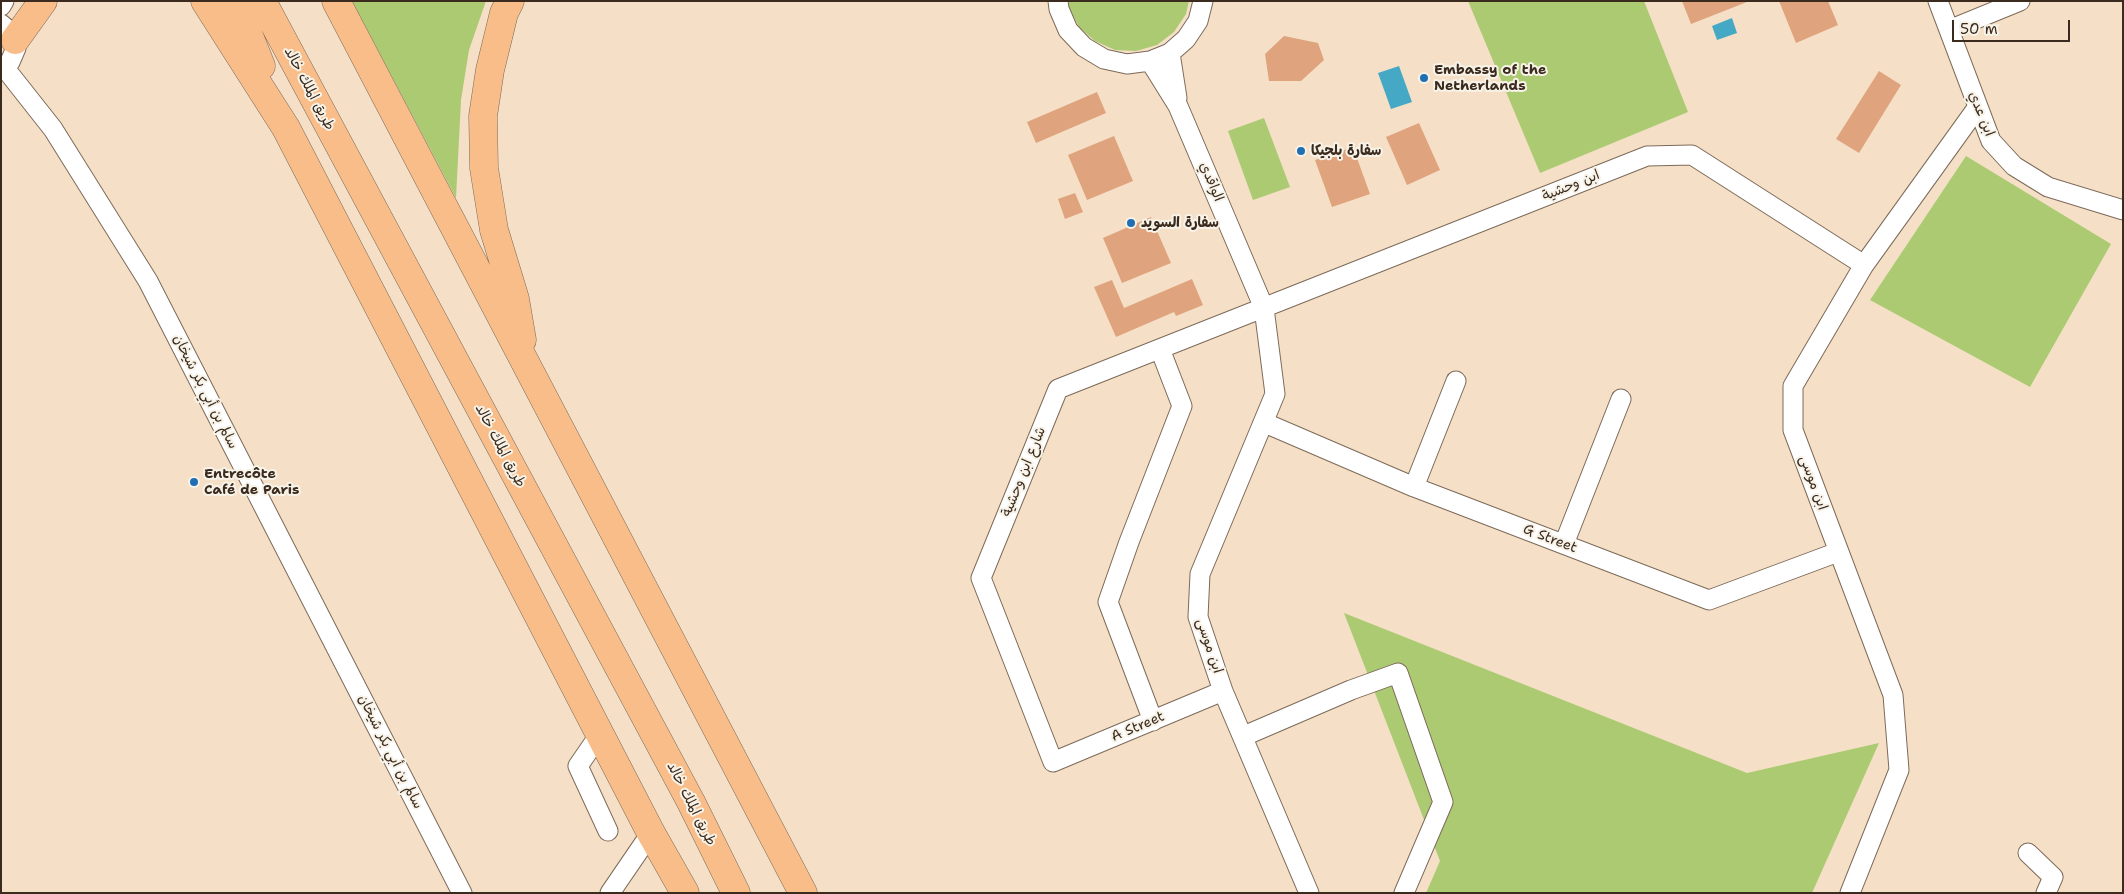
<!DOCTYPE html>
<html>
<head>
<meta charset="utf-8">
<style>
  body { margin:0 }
  #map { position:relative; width:2124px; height:894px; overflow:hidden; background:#f5e0c7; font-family:"Shantell Sans",sans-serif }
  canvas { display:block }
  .frame { position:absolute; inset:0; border:2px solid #3b2a1e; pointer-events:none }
  .scale { position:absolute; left:1952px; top:20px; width:118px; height:22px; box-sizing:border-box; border:2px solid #3b2a1e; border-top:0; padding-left:6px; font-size:15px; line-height:18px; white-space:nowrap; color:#3b2a1e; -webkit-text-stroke:4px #f7f3e8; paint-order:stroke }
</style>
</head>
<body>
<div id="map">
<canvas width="2124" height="894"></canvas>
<div class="frame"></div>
<div class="scale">50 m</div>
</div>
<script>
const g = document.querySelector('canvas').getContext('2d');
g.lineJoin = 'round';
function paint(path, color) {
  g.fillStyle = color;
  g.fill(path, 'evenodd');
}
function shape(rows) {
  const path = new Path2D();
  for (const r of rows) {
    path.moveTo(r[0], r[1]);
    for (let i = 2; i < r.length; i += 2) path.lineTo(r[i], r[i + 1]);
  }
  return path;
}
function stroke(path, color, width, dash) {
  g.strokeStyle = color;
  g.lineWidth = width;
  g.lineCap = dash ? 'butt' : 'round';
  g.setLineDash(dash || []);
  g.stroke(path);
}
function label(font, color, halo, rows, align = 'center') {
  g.font = font + ' "Shantell Sans","Playpen Sans Arabic",sans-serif';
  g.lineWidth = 4;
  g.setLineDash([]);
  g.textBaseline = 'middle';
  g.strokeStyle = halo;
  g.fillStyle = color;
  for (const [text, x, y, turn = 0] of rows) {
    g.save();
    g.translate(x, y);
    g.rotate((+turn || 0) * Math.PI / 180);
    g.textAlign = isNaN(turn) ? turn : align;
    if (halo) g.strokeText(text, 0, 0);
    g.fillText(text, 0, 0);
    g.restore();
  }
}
paint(shape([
  [352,1,486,1,469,50,461,100,456,198],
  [1069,1,1189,1,1186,14,1174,32,1157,45,1136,51,1115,50,1095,41,1079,27,1069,8],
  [1468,1,1644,1,1688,112,1540,173],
  [1264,118,1290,187,1253,200,1228,131],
  [1966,156,2111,244,2030,387,1870,300],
  [1344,613,1747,773,1879,743,1812,893,1426,893,1440,861]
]), '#abca71');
paint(shape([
  [1732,18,1737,33,1717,40,1712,26],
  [1399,66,1412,102,1391,109,1378,73]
]), '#45a9c5');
paint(shape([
  [1682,1,1747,1,1747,2,1691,24],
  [1779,1,1828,1,1838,25,1796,43],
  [1284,36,1318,43,1324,60,1301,81,1269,81,1265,54],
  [1879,71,1901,85,1859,153,1836,139],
  [1097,92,1106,113,1036,143,1027,122],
  [1419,123,1440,170,1407,185,1386,137],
  [1114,136,1133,181,1087,200,1068,155],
  [1353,147,1370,194,1332,207,1315,160],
  [1075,193,1083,212,1065,219,1058,199],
  [1151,217,1171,263,1122,283,1103,238],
  [1192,279,1203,305,1176,316,1174,312,1116,337,1094,287,1112,280,1124,308]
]), '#dfa37d');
const minor = shape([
  [1058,1,1059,9,1068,30,1084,47,1104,59,1127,64,1150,61,1170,53,1186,39,1198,21,1203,1],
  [1938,1,1991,141,2014,166,2048,187,2123,210],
  [1,6,4,1],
  [1,24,12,33,16,48,10,62,1,68],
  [1949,30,2020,1],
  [1170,53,1177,98],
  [1150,61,1178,106,1264,308,1275,394,1200,574,1198,617,1223,691,1309,893],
  [4,67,53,129,148,281,462,893],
  [1265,423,1414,487,1709,600,1838,552],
  [1414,487,1456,381],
  [1564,544,1621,399],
  [1223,691,1053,762,981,578,1058,389,1647,156,1692,155,1864,265],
  [1153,721,1108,602,1129,542,1182,406,1160,349],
  [600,734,578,766,608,831],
  [1244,736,1351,690,1398,673,1443,802,1404,893],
  [2028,853,2053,877,2046,893],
  [610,893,651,833],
  [1850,893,1899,770,1893,695,1793,430,1793,386,1864,265,1977,108]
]);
const highway = shape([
  [205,1,286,128,651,833,685,893],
  [235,1,261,66],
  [262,1,691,802,736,893],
  [336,1,803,893],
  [510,1,504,13,490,70,483,116,484,168,494,230,515,299,522,340],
  [15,40,43,1]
]);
stroke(minor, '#7c6a59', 21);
stroke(highway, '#7c6a59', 29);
stroke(minor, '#fff', 19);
stroke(highway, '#f8bd89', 28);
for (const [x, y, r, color] of [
  [1424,78,5,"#1f6fb2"],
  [1301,151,5,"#1f6fb2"],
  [1131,223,5,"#1f6fb2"],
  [194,482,5,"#1f6fb2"]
]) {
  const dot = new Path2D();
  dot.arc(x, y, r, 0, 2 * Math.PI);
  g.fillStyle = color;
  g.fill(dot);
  stroke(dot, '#f7f3e8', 2);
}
label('bold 14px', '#3b2a1e', '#f7f3e8', [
  ["Embassy of the",1434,70],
  ["Netherlands",1434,86],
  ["سفارة بلجيكا",1311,151],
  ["سفارة السويد",1141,223],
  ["Entrecôte",204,474],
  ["Café de Paris",204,490]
], 'left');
label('14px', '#3b2a1e', '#f7f3e8', [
  ["طريق الملك خالد",309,89,62],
  ["ابن عدي",1981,114,68],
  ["الواقدي",1211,182,67],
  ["ابن وحشية",1571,186,-22],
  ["سالم بن أبي بكر شيخان",205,392,63],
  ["طريق الملك خالد",500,446,62],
  ["شارع ابن وحشية",1024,472,-68],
  ["ابن موسى",1813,483,70],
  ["G Street",1550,539,21],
  ["ابن موسى",1209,646,72],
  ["A Street",1138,727,-23],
  ["سالم بن أبي بكر شيخان",390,752,63],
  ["طريق الملك خالد",691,804,63]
]);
</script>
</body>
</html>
